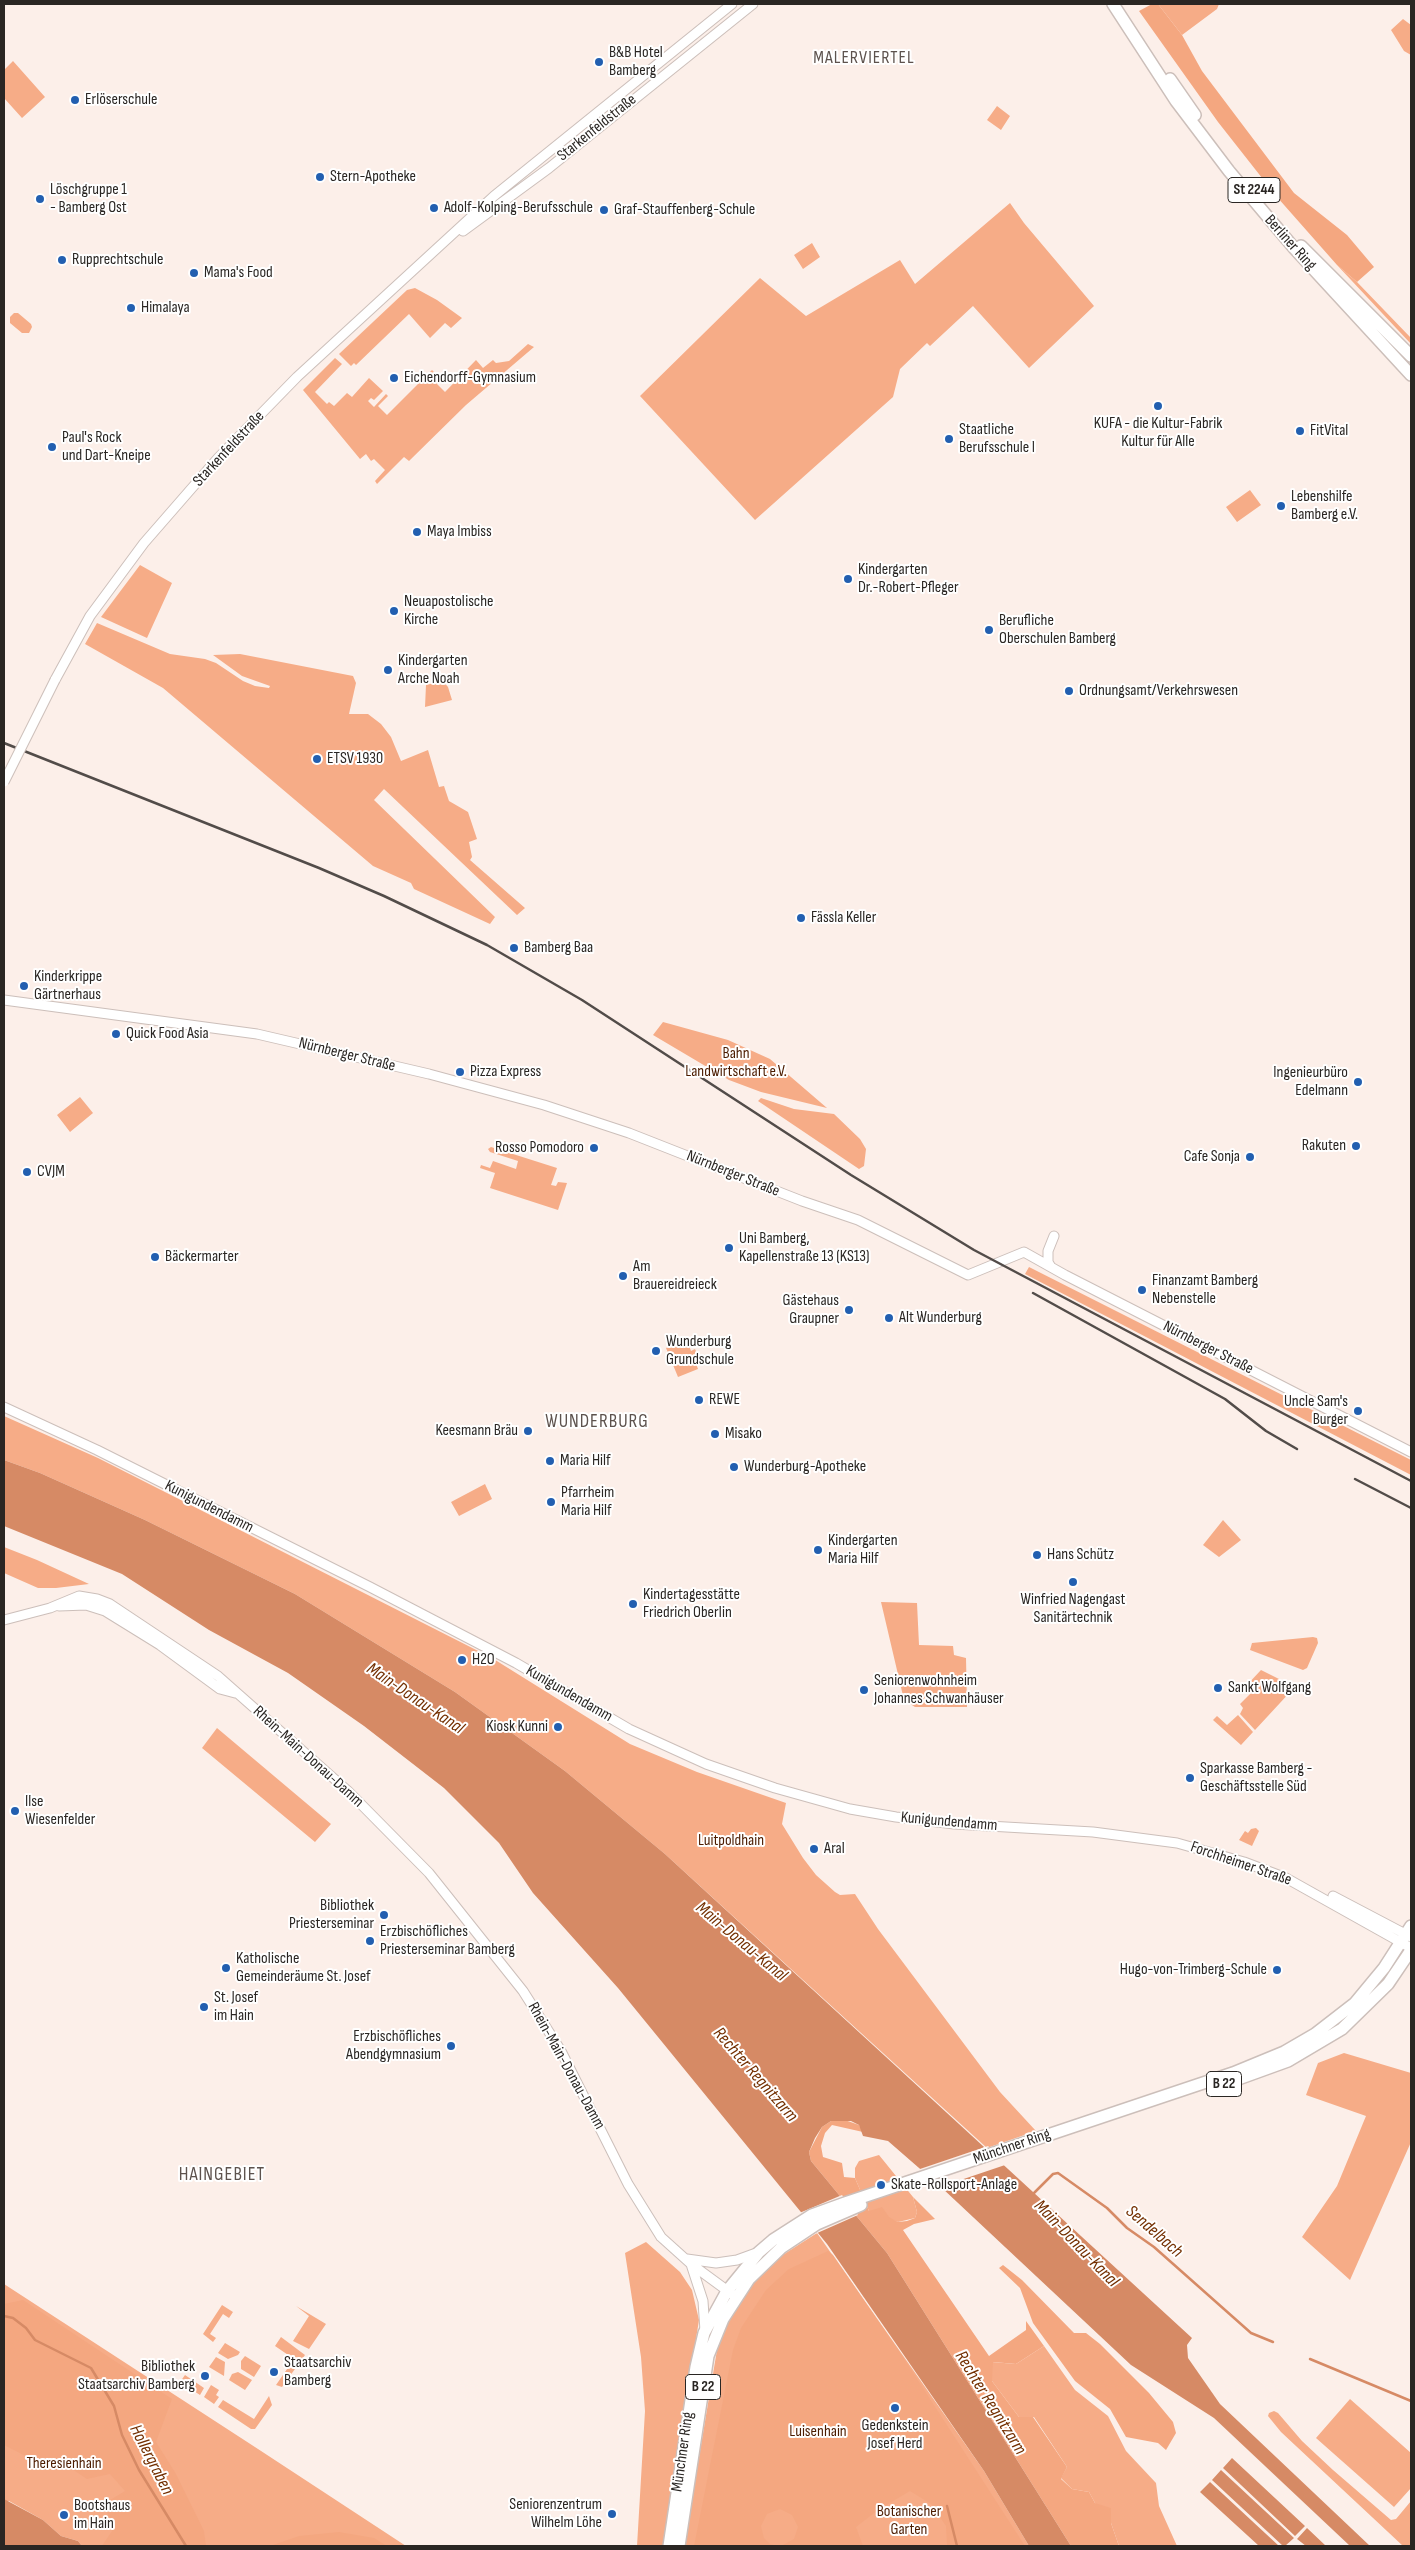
<!DOCTYPE html>
<html>
<head>
<meta charset="utf-8">
<style>
  body { margin:0 }
  #map { position:relative; width:1415px; height:2550px; overflow:hidden; background:#fcefe9; font-family:"Sofia Sans Condensed",sans-serif }
  canvas { display:block }
  .frame { position:absolute; inset:0; border:5px solid #2a2623; pointer-events:none }
</style>
</head>
<body>
<div id="map">
<canvas width="1415" height="2550"></canvas>
<div class="frame"></div>
</div>
<script>
const g = document.querySelector('canvas').getContext('2d');
g.lineJoin = 'round';
function paint(path, color) {
  g.fillStyle = color;
  g.fill(path, 'evenodd');
}
function shape(rows) {
  const path = new Path2D();
  for (const r of rows) {
    path.moveTo(r[0], r[1]);
    for (let i = 2; i < r.length; i += 2) path.lineTo(r[i], r[i + 1]);
  }
  return path;
}
function stroke(path, color, width, dash) {
  g.strokeStyle = color;
  g.lineWidth = width;
  g.lineCap = dash ? 'butt' : 'round';
  g.setLineDash(dash || []);
  g.stroke(path);
}
function label(font, color, halo, rows, align = 'center') {
  g.font = font + ' "Sofia Sans Condensed",sans-serif';
  g.lineWidth = 4;
  g.setLineDash([]);
  g.textBaseline = 'middle';
  g.strokeStyle = halo;
  g.fillStyle = color;
  for (const [text, x, y, turn = 0] of rows) {
    g.save();
    g.translate(x, y);
    g.rotate((+turn || 0) * Math.PI / 180);
    g.textAlign = isNaN(turn) ? turn : align;
    if (halo) g.strokeText(text, 0, 0);
    g.fillText(text, 0, 0);
    g.restore();
  }
}
paint(shape([
  [1158,4,1219,4,1217,9,1182,35],
  [1403,19,1411,25,1411,55,1404,51,1391,30],
  [13,61,45,97,22,118,4,98,4,70],
  [997,106,1010,116,1001,130,987,120],
  [1010,203,1024,223,1094,306,1029,368,973,306,930,346,927,343,900,369,893,397,755,520,640,396,760,278,806,316,900,260,915,284],
  [812,243,820,257,803,269,794,255],
  [1337,265,1357,282,1411,338,1411,344],
  [415,288,437,300,462,318,451,328,445,323,430,338,409,314,356,365,354,363,351,366,339,354,407,290],
  [14,313,18,313,31,324,32,327,29,333,22,333,10,323,10,317],
  [528,344,534,347,466,405,409,461,404,457,377,484,375,481,385,470,374,459,371,461,366,454,360,459,303,390,335,358,342,364,315,392,327,404,329,402,334,406,347,393,352,397,369,378,383,391,374,400,371,398,368,401,374,407,386,394,388,396,378,406,387,415,432,370,442,380,437,384,445,392,476,360,483,368,493,360,496,363,509,361],
  [1250,490,1261,505,1237,522,1226,507],
  [140,565,172,583,147,638,101,617],
  [97,623,170,654,205,659,216,663,243,681,255,686,269,688,270,686,242,676,213,655,240,654,353,676,356,683,349,714,368,714,381,724,391,737,401,761,428,750,439,787,444,786,449,801,468,812,477,839,469,842,472,857,470,860,525,908,517,915,384,789,374,800,495,917,490,924,414,889,411,883,373,866,163,688,85,644],
  [441,679,448,687,452,700,425,707,426,685,435,683],
  [663,1022,728,1040,770,1059,827,1108,761,1092,729,1080,653,1035],
  [80,1097,93,1113,70,1132,57,1115],
  [761,1098,794,1109,834,1114,860,1139,866,1149,864,1166,859,1169,758,1101],
  [491,1147,557,1168,551,1185,556,1186,558,1182,567,1183,558,1210,490,1188,495,1173,480,1168,481,1165,490,1168,493,1161,516,1169,518,1161,490,1152,488,1149],
  [1029,1267,1411,1460,1411,1475,1025,1274],
  [687,1340,691,1351,695,1349,698,1356,694,1358,698,1369,678,1377,666,1348],
  [4,1416,98,1458,492,1658,630,1744,697,1772,786,1803,782,1824,803,1858,816,1875,835,1892,840,1895,855,1894,878,1929,1000,2092,1036,2131,987,2148,665,1854,565,1771,455,1692,295,1594,145,1520,40,1473,4,1460],
  [485,1484,492,1499,459,1516,451,1502],
  [1223,1520,1241,1540,1219,1557,1203,1545],
  [4,1547,37,1560,89,1584,56,1588,38,1588,4,1573],
  [881,1602,917,1603,919,1645,953,1646,954,1655,966,1658,967,1707,915,1707,904,1700],
  [1313,1637,1317,1638,1318,1643,1307,1668,1303,1670,1250,1650,1252,1643],
  [1261,1670,1289,1684,1292,1690,1255,1730,1240,1714,1243,1708,1240,1704,1252,1692,1246,1686],
  [1238,1715,1253,1732,1241,1745,1213,1720,1217,1716,1227,1725],
  [217,1728,331,1824,315,1842,202,1748],
  [1256,1828,1259,1831,1252,1846,1239,1840,1245,1831,1248,1833,1251,1829],
  [1344,2053,1411,2073,1411,2142,1350,2280,1302,2237,1337,2186,1366,2116,1306,2095,1318,2063],
  [879,2155,913,2197,917,2212,915,2218,898,2222,869,2211,855,2178,855,2168,859,2161],
  [817,2233,984,2471,1029,2546,684,2546,717,2350,727,2325,745,2293,762,2273,778,2258],
  [646,2242,680,2272,692,2290,699,2320,663,2546,637,2546,645,2411,641,2357,625,2253],
  [4,2284,258,2449,406,2546,82,2546,78,2541,61,2536,43,2520,9,2501,4,2503],
  [222,2305,233,2312,229,2318,223,2314,210,2334,216,2338,213,2342,203,2334],
  [296,2306,326,2324,309,2349,293,2341,309,2316],
  [281,2337,305,2355,282,2387,276,2385,294,2359,275,2346],
  [225,2343,240,2352,238,2355,228,2359,218,2353],
  [1044,2346,1075,2390,1108,2416,1126,2451,1156,2483,1159,2506,1177,2546,1119,2546,1111,2523,1095,2503,1089,2492,1072,2489,1061,2478,1067,2467,1034,2417,1019,2417,992,2381,992,2362,1016,2364],
  [245,2356,261,2366,254,2377,241,2369,241,2361],
  [216,2357,225,2362,224,2376,209,2367],
  [238,2372,252,2380,245,2390,229,2380,232,2374],
  [185,2375,204,2388,200,2395,180,2382],
  [211,2385,219,2390,216,2395,219,2397,214,2404,204,2397],
  [269,2396,272,2405,255,2429,251,2429,218,2407,223,2400,254,2419],
  [1350,2399,1411,2453,1411,2488,1394,2507,1316,2438],
  [1274,2411,1278,2413,1302,2441,1333,2470,1391,2520,1396,2519,1411,2501,1411,2546,1403,2546,1281,2432,1268,2416,1269,2413]
]), '#f6ac87');
paint(shape([
  [1152,4,1158,4,1182,35,1202,71,1294,193,1347,235,1374,267,1357,282,1337,265,1277,197,1218,122,1139,11],
  [842,2119,859,2125,863,2132,832,2125,825,2133,821,2146,823,2157,842,2163,844,2177,855,2178,869,2211,882,2207,889,2217,898,2222,907,2221,915,2218,917,2212,913,2197,935,2219,914,2224,903,2230,989,2356,1026,2330,1026,2321,1044,2346,1016,2364,993,2362,992,2381,1019,2417,1033,2417,1067,2467,1061,2479,1072,2489,1089,2492,1095,2503,1111,2508,1111,2523,1119,2546,1071,2546,887,2253,811,2161,809,2152,822,2127,831,2121],
  [828,2251,833,2255,901,2354,1025,2546,947,2546,946,2526,931,2504,910,2491,878,2510,856,2527,863,2546,781,2546,794,2539,798,2527,792,2515,780,2509,767,2514,761,2526,764,2538,770,2544,778,2546,694,2546,733,2350,741,2328,766,2290,789,2269],
  [1003,2265,1022,2280,1074,2333,1086,2333,1100,2344,1149,2393,1173,2422,1176,2433,1166,2450,1158,2443,1126,2437,1110,2409,1075,2381,1033,2323,1020,2288,999,2268],
  [23,2300,172,2399,156,2442,176,2474,204,2531,206,2546,102,2546,112,2531,105,2503,125,2491,110,2474,87,2479,63,2463,43,2465,4,2445,4,2304],
  [339,2532,374,2538,387,2546,270,2546,299,2536]
]), '#f4a780');
paint(shape([
  [4,1460,40,1473,145,1520,295,1594,455,1692,565,1771,665,1854,1192,2338,1187,2345,1188,2358,1220,2404,1370,2546,1350,2546,1214,2418,1131,2365,942,2188,888,2141,863,2136,859,2125,851,2121,831,2121,822,2127,815,2138,809,2152,811,2161,887,2253,1071,2546,1029,2546,984,2471,827,2244,618,1988,533,1893,499,1843,444,1788,364,1726,288,1673,209,1630,122,1574,4,1526],
  [1232,2458,1305,2526,1295,2536,1223,2468],
  [1221,2470,1294,2538,1285,2546,1283,2546,1212,2480],
  [1210,2482,1279,2546,1259,2546,1200,2492],
  [4,2499,43,2520,61,2536,78,2541,82,2546,4,2546],
  [1307,2528,1326,2546,1306,2546,1297,2539]
]), '#d68a65');
paint(shape([
  [988,2146,1008,2164,937,2188,917,2170],
  [842,2195,858,2215,815,2234,797,2214]
]), '#fcefe9');
stroke(shape([
  [1033,2194,1053,2174,1058,2173,1107,2208,1127,2228,1154,2247,1251,2333,1273,2342],
  [4,2316,13,2318,26,2328,35,2340,91,2368,114,2406,122,2435,139,2470,186,2546],
  [1310,2359,1411,2401],
  [947,2506,957,2546]
]), '#d68a65', 2.5);
const minor = shape([
  [463,231,549,168,753,4],
  [55,680,90,616,144,543,218,458,297,377,494,196,732,4],
  [4,1000,257,1034,429,1074,544,1105,629,1133,802,1201,858,1220,968,1275,1024,1252,1065,1275,1411,1452],
  [1051,1267,1048,1262,1048,1251,1054,1236],
  [4,1407,97,1450,370,1587,516,1663,629,1729,706,1764,775,1788,850,1809,896,1817,954,1824,1093,1832,1177,1843,1244,1862,1286,1878,1411,1948],
  [59,1606,86,1605,105,1611,160,1645,220,1689,235,1693],
  [4,1620,50,1608,79,1596,97,1599,110,1604,218,1676,348,1791,429,1873,523,1991,561,2051,628,2184,661,2237,691,2264,736,2297],
  [1333,1896,1411,1937],
  [687,2259,716,2263,737,2260,759,2252],
  [691,2264,703,2301,705,2331]
]);
const major = shape([
  [1113,4,1176,101,1229,171,1294,248,1411,375],
  [1170,79,1195,115],
  [1301,246,1411,356],
  [1230,2082,1288,2061,1342,2029,1388,1984,1411,1950],
  [669,2546,696,2367,704,2333,727,2291,759,2252,773,2240,812,2215,845,2203,1233,2073,1284,2052,1315,2034,1355,2003,1384,1968,1411,1926],
  [679,2546,708,2356,723,2319,749,2279,781,2248,817,2224,861,2205]
]);
stroke(minor, '#ccbfba', 11);
stroke(major, '#ccbfba', 14);
stroke(minor, '#fff', 9);
stroke(major, '#fff', 11);
stroke(shape([
  [4,743,319,868,384,896,487,945,582,1000,851,1175,974,1250,1411,1481],
  [1033,1293,1225,1399,1266,1431,1297,1449],
  [1355,1479,1411,1508]
]), '#524c49', 2.5);
const minorBridge = shape([
  [4,782,55,680]
]);
stroke(minorBridge, '#ccbfba', 11, []);
stroke(minorBridge, '#fff', 9);
for (const [x, y, r, color] of [
  [599,62,5,"#225fb0"],
  [75,100,5,"#225fb0"],
  [320,177,5,"#225fb0"],
  [40,199,5,"#225fb0"],
  [434,208,5,"#225fb0"],
  [604,210,5,"#225fb0"],
  [62,260,5,"#225fb0"],
  [194,273,5,"#225fb0"],
  [131,308,5,"#225fb0"],
  [394,378,5,"#225fb0"],
  [1158,406,5,"#225fb0"],
  [1300,431,5,"#225fb0"],
  [949,439,5,"#225fb0"],
  [52,447,5,"#225fb0"],
  [1281,506,5,"#225fb0"],
  [417,532,5,"#225fb0"],
  [848,579,5,"#225fb0"],
  [394,611,5,"#225fb0"],
  [989,630,5,"#225fb0"],
  [388,670,5,"#225fb0"],
  [1069,691,5,"#225fb0"],
  [317,759,5,"#225fb0"],
  [801,918,5,"#225fb0"],
  [514,948,5,"#225fb0"],
  [24,986,5,"#225fb0"],
  [116,1034,5,"#225fb0"],
  [460,1072,5,"#225fb0"],
  [1358,1082,5,"#225fb0"],
  [1356,1146,5,"#225fb0"],
  [594,1148,5,"#225fb0"],
  [1250,1157,5,"#225fb0"],
  [27,1172,5,"#225fb0"],
  [729,1248,5,"#225fb0"],
  [155,1257,5,"#225fb0"],
  [623,1276,5,"#225fb0"],
  [1142,1290,5,"#225fb0"],
  [849,1310,5,"#225fb0"],
  [889,1318,5,"#225fb0"],
  [656,1351,5,"#225fb0"],
  [699,1400,5,"#225fb0"],
  [1358,1411,5,"#225fb0"],
  [528,1431,5,"#225fb0"],
  [715,1434,5,"#225fb0"],
  [550,1461,5,"#225fb0"],
  [734,1467,5,"#225fb0"],
  [551,1502,5,"#225fb0"],
  [818,1550,5,"#225fb0"],
  [1037,1555,5,"#225fb0"],
  [1073,1582,5,"#225fb0"],
  [633,1604,5,"#225fb0"],
  [462,1660,5,"#225fb0"],
  [1218,1688,5,"#225fb0"],
  [864,1690,5,"#225fb0"],
  [558,1727,5,"#225fb0"],
  [1190,1778,5,"#225fb0"],
  [15,1811,5,"#225fb0"],
  [814,1849,5,"#225fb0"],
  [384,1915,5,"#225fb0"],
  [370,1941,5,"#225fb0"],
  [226,1968,5,"#225fb0"],
  [1277,1970,5,"#225fb0"],
  [204,2007,5,"#225fb0"],
  [451,2046,5,"#225fb0"],
  [881,2185,5,"#225fb0"],
  [274,2372,5,"#225fb0"],
  [205,2376,5,"#225fb0"],
  [895,2408,5,"#225fb0"],
  [612,2514,5,"#225fb0"],
  [64,2515,5,"#225fb0"]
]) {
  const dot = new Path2D();
  dot.arc(x, y, r, 0, 2 * Math.PI);
  g.fillStyle = color;
  g.fill(dot);
  stroke(dot, '#fff', 2);
}
for (const [x, y, w] of [
  [1254,190,52],
  [1224,2084,35],
  [703,2387,35]
]) {
  const box = new Path2D();
  box.roundRect(x - w / 2, y - 12.5, w, 25, 4);
  g.fillStyle = '#fff';
  g.fill(box);
  stroke(box, '#2a2623', 1);
}
label('bold 15px', '#2a2623', null, [
  ["St 2244",1254,190],
  ["B 22",1224,2084],
  ["B 22",703,2387]
]);
label('16px', '#2a2623', '#fff', [
  ["B&B Hotel",609,53],
  ["Bamberg",609,71],
  ["Erlöserschule",85,100],
  ["Stern-Apotheke",330,177],
  ["Löschgruppe 1",50,190],
  ["- Bamberg Ost",50,208],
  ["Adolf-Kolping-Berufsschule",444,208],
  ["Graf-Stauffenberg-Schule",614,210],
  ["Rupprechtschule",72,260],
  ["Mama's Food",204,273],
  ["Himalaya",141,308],
  ["Eichendorff-Gymnasium",404,378],
  ["KUFA - die Kultur-Fabrik",1158,424,"center"],
  ["Kultur für Alle",1158,442,"center"],
  ["Staatliche",959,430],
  ["Berufsschule I",959,448],
  ["FitVital",1310,431],
  ["Paul's Rock",62,438],
  ["und Dart-Kneipe",62,456],
  ["Lebenshilfe",1291,497],
  ["Bamberg e.V.",1291,515],
  ["Maya Imbiss",427,532],
  ["Kindergarten",858,570],
  ["Dr.-Robert-Pfleger",858,588],
  ["Neuapostolische",404,602],
  ["Kirche",404,620],
  ["Berufliche",999,621],
  ["Oberschulen Bamberg",999,639],
  ["Kindergarten",398,661],
  ["Arche Noah",398,679],
  ["Ordnungsamt/Verkehrswesen",1079,691],
  ["ETSV 1930",327,759],
  ["Fässla Keller",811,918],
  ["Bamberg Baa",524,948],
  ["Kinderkrippe",34,977],
  ["Gärtnerhaus",34,995],
  ["Quick Food Asia",126,1034],
  ["Pizza Express",470,1072],
  ["Ingenieurbüro",1348,1073,"right"],
  ["Edelmann",1348,1091,"right"],
  ["Rakuten",1346,1146,"right"],
  ["Rosso Pomodoro",584,1148,"right"],
  ["Cafe Sonja",1240,1157,"right"],
  ["CVJM",37,1172],
  ["Uni Bamberg,",739,1239],
  ["Kapellenstraße 13 (KS13)",739,1257],
  ["Bäckermarter",165,1257],
  ["Am",633,1267],
  ["Brauereidreieck",633,1285],
  ["Finanzamt Bamberg",1152,1281],
  ["Nebenstelle",1152,1299],
  ["Gästehaus",839,1301,"right"],
  ["Graupner",839,1319,"right"],
  ["Alt Wunderburg",899,1318],
  ["Wunderburg",666,1342],
  ["Grundschule",666,1360],
  ["REWE",709,1400],
  ["Uncle Sam's",1348,1402,"right"],
  ["Burger",1348,1420,"right"],
  ["Keesmann Bräu",518,1431,"right"],
  ["Misako",725,1434],
  ["Maria Hilf",560,1461],
  ["Wunderburg-Apotheke",744,1467],
  ["Pfarrheim",561,1493],
  ["Maria Hilf",561,1511],
  ["Kindergarten",828,1541],
  ["Maria Hilf",828,1559],
  ["Hans Schütz",1047,1555],
  ["Kindertagesstätte",643,1595],
  ["Friedrich Oberlin",643,1613],
  ["Winfried Nagengast",1073,1600,"center"],
  ["Sanitärtechnik",1073,1618,"center"],
  ["H2O",472,1660],
  ["Seniorenwohnheim",874,1681],
  ["Johannes Schwanhäuser",874,1699],
  ["Sankt Wolfgang",1228,1688],
  ["Kiosk Kunni",548,1727,"right"],
  ["Sparkasse Bamberg -",1200,1769],
  ["Geschäftsstelle Süd",1200,1787],
  ["Ilse",25,1802],
  ["Wiesenfelder",25,1820],
  ["Aral",824,1849],
  ["Bibliothek",374,1906,"right"],
  ["Priesterseminar",374,1924,"right"],
  ["Erzbischöfliches",380,1932],
  ["Priesterseminar Bamberg",380,1950],
  ["Katholische",236,1959],
  ["Gemeinderäume St. Josef",236,1977],
  ["Hugo-von-Trimberg-Schule",1267,1970,"right"],
  ["St. Josef",214,1998],
  ["im Hain",214,2016],
  ["Erzbischöfliches",441,2037,"right"],
  ["Abendgymnasium",441,2055,"right"],
  ["Skate-Rollsport-Anlage",891,2185],
  ["Staatsarchiv",284,2363],
  ["Bamberg",284,2381],
  ["Bibliothek",195,2367,"right"],
  ["Staatsarchiv Bamberg",195,2385,"right"],
  ["Gedenkstein",895,2426,"center"],
  ["Josef Herd",895,2444,"center"],
  ["Seniorenzentrum",602,2505,"right"],
  ["Wilhelm Löhe",602,2523,"right"],
  ["Bootshaus",74,2506],
  ["im Hain",74,2524]
], 'left');
label('16px', '#2a2623', '#fff', [
  ["Starkenfeldstraße",597,128,-39],
  ["Berliner Ring",1290,243,48],
  ["Starkenfeldstraße",229,449,-47],
  ["Nürnberger Straße",347,1055,14],
  ["Nürnberger Straße",733,1174,22],
  ["Nürnberger Straße",1208,1348,27],
  ["Kunigundendamm",209,1507,27],
  ["Kunigundendamm",569,1694,30],
  ["Rhein-Main-Donau-Damm",308,1757,42],
  ["Kunigundendamm",949,1822,5],
  ["Forchheimer Straße",1241,1864,19],
  ["Rhein-Main-Donau-Damm",566,2066,61],
  ["Münchner Ring",1012,2147,-19],
  ["Münchner Ring",683,2452,-82]
]);
label('16px', '#4c1c00', '#fff', [
  ["Bahn",736,1054],
  ["Landwirtschaft e.V.",736,1072],
  ["Luitpoldhain",731,1841],
  ["Luisenhain",818,2432],
  ["Theresienhain",64,2464],
  ["Botanischer",909,2512],
  ["Garten",909,2530]
]);
g.letterSpacing = '1px';
label('18px', '#5d524d', '#fff', [
  ["MALERVIERTEL",864,58]
]);
g.letterSpacing = '0px';
label('italic 18px', '#732f01', '#fff', [
  ["Main-Donau-Kanal",415,1699,34],
  ["Main-Donau-Kanal",741,1942,40],
  ["Rechter Regnitzarm",755,2075,49],
  ["Sendelbach",1154,2232,41],
  ["Main-Donau-Kanal",1076,2244,46],
  ["Rechter Regnitzarm",990,2403,58],
  ["Hollergraben",151,2460,63]
]);
g.letterSpacing = '1px';
label('19px', '#5d524d', '#fff', [
  ["WUNDERBURG",597,1422],
  ["HAINGEBIET",222,2175]
]);
g.letterSpacing = '0px';
</script>
</body>
</html>
